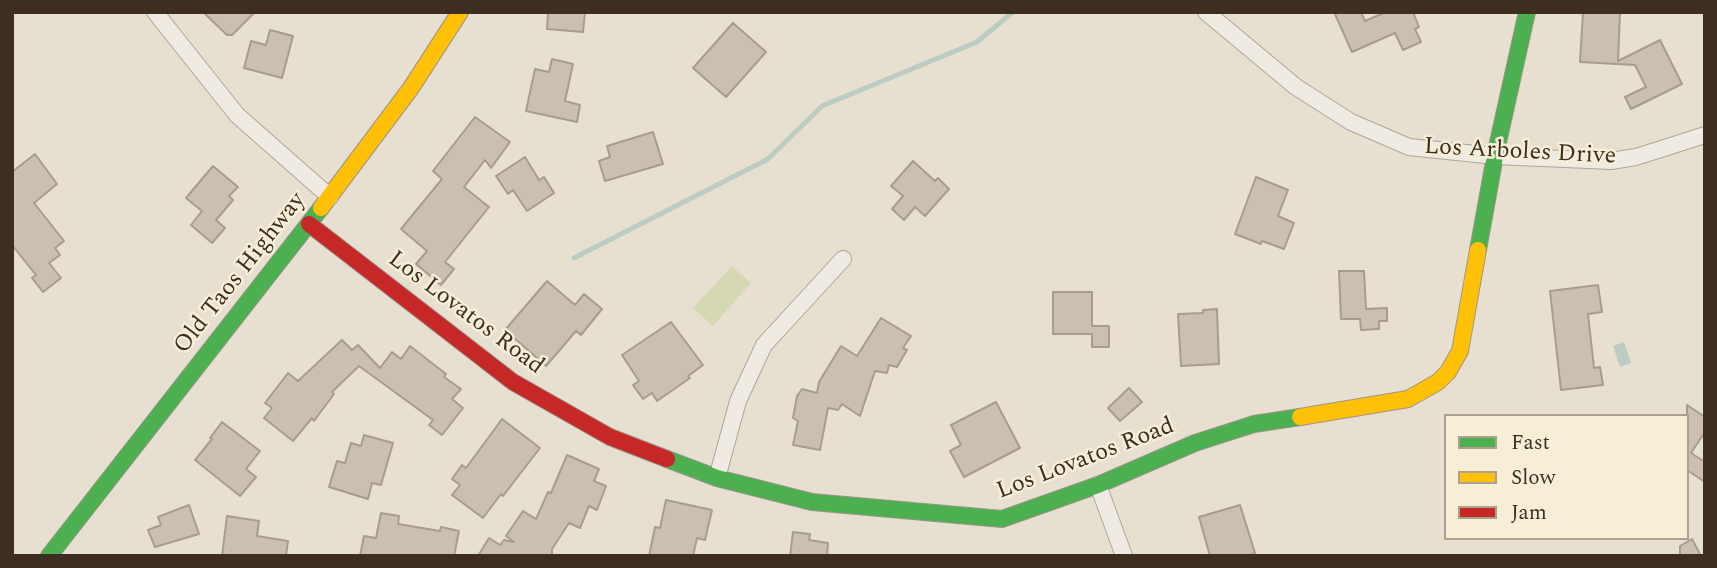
<!DOCTYPE html>
<html>
<head>
<meta charset="utf-8">
<style>
  body { margin:0 }
  #map { position:relative; width:1717px; height:568px; overflow:hidden; background:#e7e0d1; font-family:Spectral,serif }
  canvas { display:block }
  .frame { position:absolute; inset:0; border:14px solid #3d2e20; pointer-events:none }
  .legend { position:absolute; left:1444px; top:414px; width:245px; height:126px; box-sizing:border-box; background:#f7eed8; border:2px solid #ada18e; margin:0; padding:9px 12px; list-style:none; font-size:21px; color:#3d2e20 }
  .legend li { display:flex; align-items:center; gap:14px; height:35px }
  .legend b { width:35px; border:2px solid #ada18e }
</style>
</head>
<body>
<div id="map">
<canvas width="1717" height="568"></canvas>
<div class="frame"></div>
<ul class="legend">
<li><b style="height:9px;background:#4caf50"></b>Fast</li>
<li><b style="height:9px;background:#ffc107"></b>Slow</li>
<li><b style="height:9px;background:#c62828"></b>Jam</li>
</ul>
</div>
<script>
const g = document.querySelector('canvas').getContext('2d');
g.lineJoin = 'round';
function paint(path, color) {
  g.fillStyle = color;
  g.fill(path, 'evenodd');
}
function shape(rows) {
  const path = new Path2D();
  for (const r of rows) {
    path.moveTo(r[0], r[1]);
    for (let i = 2; i < r.length; i += 2) path.lineTo(r[i], r[i + 1]);
  }
  return path;
}
function stroke(path, color, width, dash) {
  g.strokeStyle = color;
  g.lineWidth = width;
  g.lineCap = dash ? 'butt' : 'round';
  g.setLineDash(dash || []);
  g.stroke(path);
}
function label(font, color, halo, rows, align = 'center') {
  g.font = font + ' Spectral,serif';
  g.lineWidth = 5;
  g.setLineDash([]);
  g.textBaseline = 'middle';
  g.strokeStyle = halo;
  g.fillStyle = color;
  for (const [text, x, y, turn = 0] of rows) {
    g.save();
    g.translate(x, y);
    g.rotate((+turn || 0) * Math.PI / 180);
    g.textAlign = isNaN(turn) ? turn : align;
    if (halo) g.strokeText(text, 0, 0);
    g.fillText(text, 0, 0);
    g.restore();
  }
}
paint(shape([
  [732,266,751,283,713,326,693,308]
]), '#d6d7b3');
paint(shape([
  [1624,342,1631,363,1620,367,1613,346]
]), '#bcccc2');
stroke(shape([
  [574,258,768,159,822,106,977,42,1013,12]
]), '#bcccc2', 5);
const building = shape([
  [203,12,255,12,232,35,227,35,203,12],
  [548,12,585,12,583,32,547,29,548,12],
  [1334,12,1361,12,1365,21,1386,12,1413,12,1419,27,1415,29,1421,42,1403,50,1395,33,1352,52,1334,12],
  [1583,12,1620,12,1618,61,1660,40,1682,84,1631,109,1625,97,1646,87,1635,65,1580,62,1583,12],
  [733,23,766,52,726,97,693,68,733,23],
  [270,30,293,36,282,78,244,68,251,41,266,45,270,30],
  [552,59,573,64,565,101,580,105,577,122,526,111,535,69,549,72,552,59],
  [475,117,510,142,491,168,485,160,464,187,489,207,445,262,454,269,441,285,416,264,427,251,401,229,442,179,433,171,475,117],
  [653,132,663,164,605,181,599,161,610,157,607,146,653,132],
  [35,154,57,184,34,203,64,241,55,248,60,255,49,263,61,278,43,292,32,278,36,275,12,245,12,172,35,154],
  [525,157,539,180,544,177,554,193,527,211,513,190,508,194,496,176,525,157],
  [913,161,935,181,938,178,949,189,925,216,915,207,904,220,892,209,903,196,891,186,913,161],
  [213,166,238,187,229,196,233,200,216,220,225,228,212,243,191,225,202,211,186,198,213,166],
  [1256,177,1288,190,1278,216,1294,223,1284,249,1262,241,1261,244,1235,234,1256,177],
  [1339,271,1364,271,1366,309,1387,308,1387,321,1379,321,1379,329,1361,330,1360,319,1341,319,1339,271],
  [547,281,575,305,584,294,602,309,581,335,576,331,546,366,505,330,547,281],
  [1598,285,1602,312,1588,314,1594,368,1600,367,1603,385,1561,390,1550,291,1598,285],
  [1053,292,1092,292,1092,326,1109,326,1109,347,1092,347,1092,334,1053,334,1053,292],
  [1217,309,1219,364,1181,366,1178,314,1203,313,1203,310,1217,309],
  [881,318,911,336,903,348,907,350,897,367,889,365,887,373,875,371,860,416,842,404,838,410,828,408,820,450,793,445,798,421,793,418,797,396,802,389,817,393,819,382,841,346,857,356,881,318],
  [671,322,703,365,688,376,690,378,657,401,652,393,643,399,633,385,639,381,622,355,671,322],
  [342,340,352,350,358,345,380,368,392,352,401,359,410,346,446,374,444,377,461,389,452,399,463,408,442,435,429,425,433,420,359,366,332,392,334,394,314,421,312,418,293,441,264,418,272,408,265,403,288,373,298,381,342,340],
  [1129,388,1142,402,1120,421,1108,408,1129,388],
  [996,402,1020,448,964,477,950,451,961,445,951,425,996,402],
  [1687,405,1705,417,1705,432,1691,453,1705,462,1705,482,1687,470,1687,405],
  [502,419,540,448,503,496,501,494,483,518,452,495,460,485,452,479,462,465,466,468,502,419],
  [222,422,260,451,246,469,256,477,240,496,195,460,212,439,210,438,222,422],
  [364,435,393,443,381,485,372,483,368,499,329,487,337,461,345,463,351,443,361,446,364,435],
  [567,455,599,469,594,481,606,486,597,510,589,506,580,528,569,523,552,549,552,556,478,556,489,538,500,545,504,540,514,542,506,536,523,511,536,519,548,492,551,493,567,455],
  [666,500,712,510,705,540,697,538,693,556,649,556,655,527,660,528,666,500],
  [189,505,199,534,155,547,148,530,161,525,158,517,189,505],
  [1240,505,1255,553,1248,556,1210,556,1199,517,1240,505],
  [381,513,399,516,398,524,440,531,441,527,459,531,454,556,360,556,364,536,376,538,381,513],
  [227,516,259,521,257,536,288,541,286,556,222,556,227,516],
  [793,532,810,534,809,540,828,543,827,556,790,556,793,532],
  [1692,539,1701,556,1680,556,1680,546,1692,539]
]);
paint(building, '#cbbfb2');
stroke(building, '#a89c90', 2);
const street = shape([
  [155,12,237,115,330,197],
  [1206,12,1296,87,1351,122,1409,147,1495,156,1611,161,1636,157,1705,135],
  [717,478,738,401,764,345,843,259],
  [1098,485,1124,556]
]);
const fast = shape([
  [1478,250,1495,156,1527,12],
  [667,459,717,478,812,502,1002,519,1098,485,1195,443,1254,424,1300,417],
  [49,556,321,208]
]);
const slow = shape([
  [321,208,411,88,460,12],
  [1300,417,1408,399,1438,382,1448,372,1460,351,1478,250]
]);
const jam = shape([
  [309,224,513,382,610,437,667,459]
]);
stroke(street, '#ada599', 18);
stroke(fast, '#9c958a', 18);
stroke(slow, '#9c958a', 18);
stroke(jam, '#9c958a', 18);
stroke(street, '#efebe3', 16);
stroke(fast, '#4caf50', 16);
stroke(slow, '#ffc107', 16);
stroke(jam, '#c62828', 16);
label('24px', '#3d2e20', '#f7eed8', [
  ["Los Arboles Drive",1520,153,3],
  ["Old Taos Highway",241,274,-52],
  ["Los Lovatos Road",465,314,37],
  ["Los Lovatos Road",1086,460,-21]
]);
</script>
</body>
</html>
